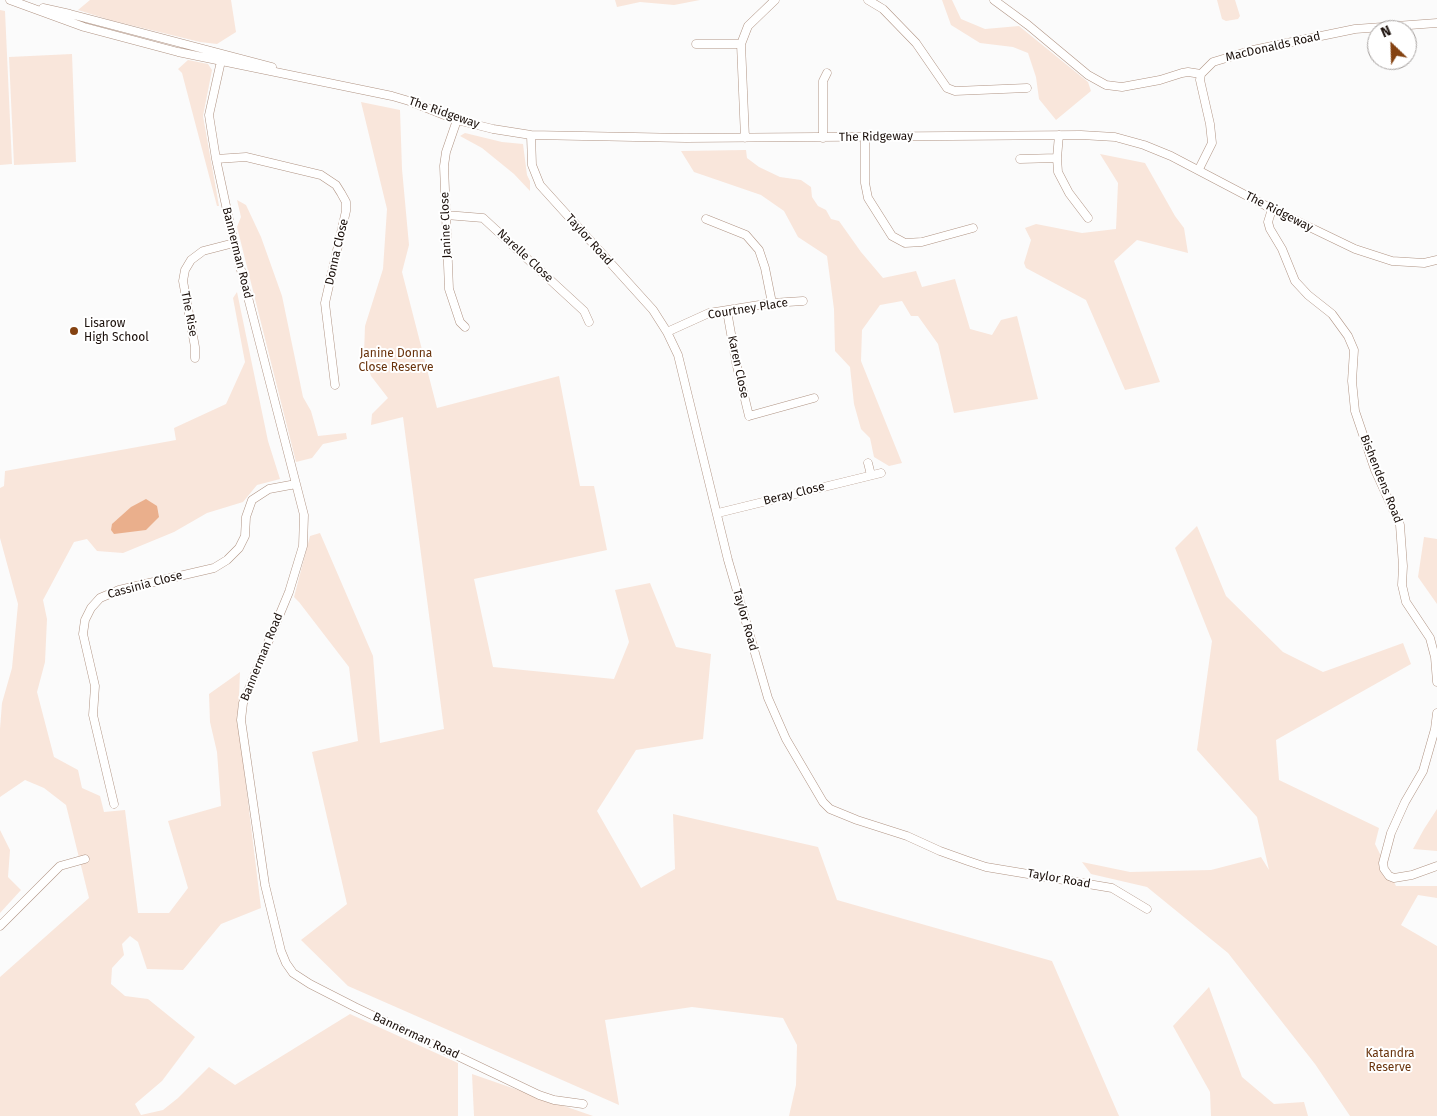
<!DOCTYPE html>
<html>
<head>
<meta charset="utf-8">
<style>
  body { margin:0 }
  #map { position:relative; width:1437px; height:1116px; overflow:hidden; background:#fbfbfb; font-family:"Fira Sans",sans-serif }
  canvas { display:block }
  .north { position:absolute; left:1367px; top:20px; width:50px; height:50px; box-sizing:border-box; background:#fff; border:1px solid #a49f9d; border-radius:50%; rotate:336deg; font-size:14px; font-weight:700; line-height:20px; text-align:center; color:#1b100b }
  .north::after { content:''; display:block; margin:auto; width:18px; height:22px; background:#844211; clip-path:polygon(50% 0,100% 100%,50% 72%,0 100%) }
</style>
</head>
<body>
<div id="map">
<canvas width="1437" height="1116"></canvas>
<div class="north">N</div>
</div>
<script>
const g = document.querySelector('canvas').getContext('2d');
g.lineJoin = 'round';
function paint(path, color) {
  g.fillStyle = color;
  g.fill(path, 'evenodd');
}
function shape(rows) {
  const path = new Path2D();
  for (const r of rows) {
    path.moveTo(r[0], r[1]);
    for (let i = 2; i < r.length; i += 2) path.lineTo(r[i], r[i + 1]);
  }
  return path;
}
function stroke(path, color, width, dash) {
  g.strokeStyle = color;
  g.lineWidth = width;
  g.lineCap = dash ? 'butt' : 'round';
  g.setLineDash(dash || []);
  g.stroke(path);
}
function label(font, color, halo, rows, align = 'center') {
  g.font = font + ' "Fira Sans",sans-serif';
  g.lineWidth = 4;
  g.setLineDash([]);
  g.textBaseline = 'middle';
  g.strokeStyle = halo;
  g.fillStyle = color;
  for (const [text, x, y, turn = 0] of rows) {
    g.save();
    g.translate(x, y);
    g.rotate((+turn || 0) * Math.PI / 180);
    g.textAlign = isNaN(turn) ? turn : align;
    if (halo) g.strokeText(text, 0, 0);
    g.fillText(text, 0, 0);
    g.restore();
  }
}
paint(shape([
  [90,0,231,0,236,32,217,44,200,42,110,20,78,10],
  [615,0,700,0,674,5,640,2,617,7],
  [942,0,952,0,961,19,985,29,1019,26,1088,82,1091,91,1056,120,1039,99,1036,77,1028,53,1013,47,980,43,951,25],
  [1217,0,1235,0,1240,16,1238,19,1226,21,1222,19],
  [0,10,5,11,12,164,0,165],
  [72,54,76,162,14,165,9,57],
  [188,60,208,64,212,70,203,116,219,206,217,206,182,73,178,69],
  [361,102,400,110,402,169,409,245,402,272,437,408,559,376,580,486,594,486,607,550,474,579,493,667,614,679,629,642,615,590,650,583,676,647,711,654,703,739,636,750,597,811,641,888,675,869,673,814,818,847,837,900,1052,961,1119,1116,789,1116,796,1085,797,1045,783,1018,692,1007,605,1020,619,1105,348,986,301,940,347,904,312,752,358,741,349,667,299,602,294,597,310,536,320,533,373,656,380,743,444,729,403,417,371,425,372,414,388,398,371,376,364,354,365,326,383,269,387,209],
  [465,133,502,142,523,144,527,175,530,181,530,191,514,174,482,148,460,136],
  [746,150,747,158,759,167,780,177,801,180,811,187,812,197,818,206,826,210,831,219,839,221,861,252,883,278,916,271,922,287,955,279,970,329,992,335,1001,320,1017,316,1038,399,954,413,938,344,918,316,911,316,902,301,880,305,862,330,861,361,902,463,889,466,874,457,870,438,861,429,854,404,850,367,835,351,834,309,827,256,798,237,784,211,761,195,694,172,681,151],
  [1100,154,1145,163,1175,216,1184,228,1188,253,1137,240,1114,261,1160,382,1125,390,1086,300,1026,268,1024,263,1031,240,1025,228,1036,224,1082,233,1116,229,1118,183],
  [237,200,246,205,261,237,282,296,303,397,311,411,318,436,346,433,347,439,323,444,312,458,296,462,237,227,241,217],
  [237,292,268,441,280,479,257,485,243,502,207,513,174,532,123,553,97,551,87,539,74,542,43,600,47,619,45,662,37,692,54,757,78,770,82,788,100,796,104,812,125,810,138,913,169,913,188,888,168,821,221,806,217,752,210,722,209,694,240,672,238,720,261,908,221,924,183,970,147,969,138,942,130,936,122,944,124,955,112,968,111,984,125,996,148,999,195,1037,162,1081,135,1104,141,1115,163,1110,178,1098,209,1067,235,1085,350,1014,458,1063,458,1116,0,1116,0,977,89,898,66,805,44,788,25,780,0,797,0,729,2,703,12,668,18,604,0,538,0,488,4,486,5,471,176,440,174,428,226,404,245,362,233,298],
  [1197,526,1226,596,1283,652,1323,672,1403,643,1411,664,1276,740,1279,780,1379,828,1375,844,1396,886,1437,886,1437,898,1418,895,1401,925,1437,946,1437,1116,1350,1116,1315,1064,1228,953,1147,887,1091,874,1082,862,1130,872,1211,870,1261,857,1269,870,1257,817,1197,750,1212,641,1175,548],
  [1424,537,1437,539,1437,604,1418,577],
  [1437,809,1437,851,1413,849,1424,829],
  [0,830,10,850,8,877,21,890,0,913],
  [1209,987,1242,1077,1274,1104,1304,1102,1308,1116,1211,1116,1210,1092,1173,1026],
  [472,1074,593,1116,474,1116]
]), '#f9e6db');
paint(shape([
  [146,499,157,506,159,517,146,530,114,534,111,530,112,524,131,507]
]), '#eaaf8c');
const minor = shape([
  [10,0,84,27,178,52,392,96,409,101,457,120,493,129,531,135,686,138,1081,135,1115,137,1144,145,1171,156,1272,209,1355,249,1392,261,1424,263,1437,260],
  [868,0,883,9,916,43,947,88,955,91,1027,88],
  [994,0,1028,25,1088,75,1106,85,1122,87,1160,80,1182,73,1188,72,1201,74],
  [43,8,70,14,272,67],
  [696,44,741,44],
  [221,61,209,115,216,159,234,243,304,515,303,546,289,592,243,703,241,720,265,885,281,951,286,963,293,973,310,984,355,1007,539,1095,554,1100,583,1104],
  [1201,74,1213,62,1253,50,1355,29,1437,23],
  [457,120,446,152,444,166,449,289,460,322,465,327],
  [531,135,532,165,540,185,653,310,667,332,678,355,728,560,768,698,786,739,823,802,830,809,857,820,907,836,940,851,968,861,986,867,1112,888,1147,909],
  [1059,135,1057,158,1058,172,1069,193,1088,218],
  [865,137,865,183,868,198,892,236,905,243,922,242,973,228],
  [745,138,741,44,748,26,775,0],
  [823,138,823,81,827,73],
  [216,159,246,157,321,175,336,185,341,193,346,202,346,211,325,303,335,385],
  [1020,159,1057,158],
  [1199,169,1212,143,1210,124,1200,80,1201,74],
  [1272,209,1268,222,1270,229,1282,249,1295,281,1308,295,1332,314,1348,336,1354,350,1352,381,1355,411,1375,470,1400,525,1403,566,1402,585,1406,602,1430,638,1435,657,1437,682],
  [446,215,483,218,584,311,589,322],
  [706,219,746,235,759,250,765,268,772,303],
  [727,311,736,362,749,416,814,398],
  [667,332,709,313,772,303,803,301],
  [195,358,195,347,183,281,185,270,191,260,203,251,234,243],
  [868,463,871,475],
  [718,513,881,473],
  [1437,713,1435,729,1423,771,1405,802,1391,833,1383,863,1384,869,1389,876,1394,878,1412,875,1437,866],
  [114,804,93,715,95,686,83,634,85,620,91,608,100,598,119,590,214,568,227,560,239,548,245,536,246,517,252,500,269,489,296,484],
  [0,926,60,866,85,859]
]);
stroke(minor, '#b09484', 9);
stroke(minor, '#fff', 8);
for (const [x, y, r, color] of [
  [74,331,5,"#844211"]
]) {
  const dot = new Path2D();
  dot.arc(x, y, r, 0, 2 * Math.PI);
  g.fillStyle = color;
  g.fill(dot);
  stroke(dot, '#fff', 2);
}
label('12px', '#1b100b', '#fff', [
  ["MacDonalds Road",1273,47,-13],
  ["The Ridgeway",444,113,19],
  ["The Ridgeway",876,137,-1],
  ["The Ridgeway",1279,212,27],
  ["Janine Close",446,225,-92],
  ["Taylor Road",589,240,48],
  ["Donna Close",337,252,-77],
  ["Bannerman Road",237,253,76],
  ["Narelle Close",525,256,43],
  ["Courtney Place",748,309,-9],
  ["The Rise",189,314,79],
  ["Karen Close",738,367,78],
  ["Bishendens Road",1381,479,68],
  ["Beray Close",794,494,-14],
  ["Cassinia Close",145,585,-15],
  ["Taylor Road",745,620,74],
  ["Bannerman Road",262,657,-68],
  ["Taylor Road",1059,879,10],
  ["Bannerman Road",416,1036,25]
]);
label('12px', '#1b100b', '#fff', [
  ["Lisarow",84,324],
  ["High School",84,338]
], 'left');
label('12px', '#69330c', '#fff', [
  ["Janine Donna",396,354],
  ["Close Reserve",396,368],
  ["Katandra",1390,1054],
  ["Reserve",1390,1068]
]);
</script>
</body>
</html>
